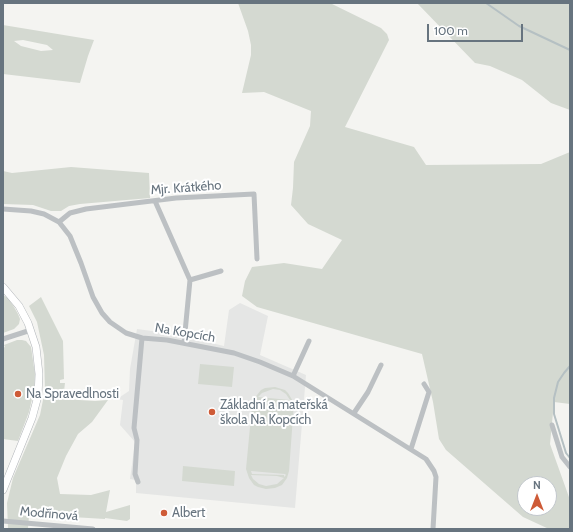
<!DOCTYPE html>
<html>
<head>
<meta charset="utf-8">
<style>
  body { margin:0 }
  #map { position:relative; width:573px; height:532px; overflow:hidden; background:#f4f4f1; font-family:Cabin,sans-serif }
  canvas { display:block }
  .frame { position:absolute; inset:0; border:4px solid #67747f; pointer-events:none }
  .north { position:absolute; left:517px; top:476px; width:40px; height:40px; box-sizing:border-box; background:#fff; border:1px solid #c2c7cc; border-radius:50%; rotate:0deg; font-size:11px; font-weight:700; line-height:16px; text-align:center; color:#67747f }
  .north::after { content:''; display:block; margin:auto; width:14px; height:18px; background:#ce5b37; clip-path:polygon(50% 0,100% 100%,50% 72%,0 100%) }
  .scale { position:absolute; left:427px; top:24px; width:96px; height:18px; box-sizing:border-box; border:2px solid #67747f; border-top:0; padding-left:5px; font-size:12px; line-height:14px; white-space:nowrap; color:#67747f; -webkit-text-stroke:3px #fff; paint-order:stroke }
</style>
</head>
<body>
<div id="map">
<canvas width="573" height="532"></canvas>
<div class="frame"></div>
<div class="north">N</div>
<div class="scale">100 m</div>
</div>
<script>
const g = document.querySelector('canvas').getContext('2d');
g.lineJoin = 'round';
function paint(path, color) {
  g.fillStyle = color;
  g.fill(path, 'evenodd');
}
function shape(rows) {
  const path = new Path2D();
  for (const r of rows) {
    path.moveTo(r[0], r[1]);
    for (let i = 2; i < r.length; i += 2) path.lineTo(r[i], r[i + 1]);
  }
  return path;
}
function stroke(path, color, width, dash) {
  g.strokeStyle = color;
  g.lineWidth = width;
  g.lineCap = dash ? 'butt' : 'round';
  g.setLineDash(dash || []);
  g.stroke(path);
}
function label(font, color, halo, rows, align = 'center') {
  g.font = font + ' Cabin,sans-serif';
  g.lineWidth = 4;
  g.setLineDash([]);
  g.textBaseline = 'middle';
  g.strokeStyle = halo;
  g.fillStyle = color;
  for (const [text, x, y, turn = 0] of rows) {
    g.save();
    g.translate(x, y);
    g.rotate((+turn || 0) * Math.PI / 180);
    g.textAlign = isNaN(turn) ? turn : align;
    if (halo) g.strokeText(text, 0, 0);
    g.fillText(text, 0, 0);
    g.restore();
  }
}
paint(shape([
  [240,303,268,316,260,355,306,375,295,508,136,493,136,480,130,479,135,442,120,425,123,400,117,399,129,391,130,369,137,329,174,334,224,346,229,310]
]), '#e5e6e5');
paint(shape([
  [238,3,330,3,381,28,387,34,389,40,345,127,414,147,426,165,541,164,570,152,570,404,554,402,550,444,570,500,570,529,549,529,523,517,446,450,439,439,433,402,422,354,257,307,242,296,245,281,252,267,284,263,322,269,342,240,308,224,291,205,293,188,294,162,310,126,311,111,264,92,242,93,251,55,251,45,248,31],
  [525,484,549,484,549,508,525,508],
  [417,3,570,3,570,110,551,103,522,80,490,66,475,63],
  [3,25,94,40,88,56,80,83,3,74],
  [23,40,47,45,53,50,41,51,21,46,14,41],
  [71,167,149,173,150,198,80,204,69,206,61,211,51,211,33,205,3,204,3,171,12,173],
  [3,295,8,298,14,307,18,314,20,319,19,324,14,329,3,333],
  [41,297,63,341,64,379,60,380,60,383,65,383,63,399,95,401,108,400,92,422,78,434,66,456,57,478,60,494,91,495,110,490,106,512,130,505,130,519,127,521,105,518,105,519,39,515,29,516,28,528,30,529,8,529,7,503,13,478,40,415,45,390,44,355,37,322,29,306],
  [17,340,22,340,26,341,31,347,35,374,34,390,29,412,18,441,3,439,3,348,5,347,4,345],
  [200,364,234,367,232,387,198,384],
  [275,387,285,390,288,393,294,403,289,471,287,478,282,485,275,488,266,489,258,487,254,485,249,478,246,469,252,406,253,400,261,390,265,388],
  [273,389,280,390,286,394,290,400,258,397,262,393],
  [251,471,285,474,286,475,284,477,284,475,252,474],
  [251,475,277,476,284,478,277,484,266,486,259,484,253,479],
  [183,466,235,471,234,486,182,481]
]), '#d4d9d1');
stroke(shape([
  [486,3,519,26,570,50],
  [570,366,564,373,558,382,554,398,554,414,566,453,570,458]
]), '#b5c0c3', 2);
const secondary = shape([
  [3,287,19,306,28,323,36,347,39,374,38,396,32,418,3,490]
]);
stroke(secondary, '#b1b5b9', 8);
stroke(shape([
  [155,201,190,280,184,343],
  [3,209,31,211,44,214,59,222,70,236,81,263,93,297,102,313,110,322,126,333,142,338],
  [59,222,70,213,86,209,176,198,254,194,257,259],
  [190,280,221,271],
  [3,339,31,330],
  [293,376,309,341],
  [354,413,368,392,381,365],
  [552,425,562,457,570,467],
  [411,449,429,392,424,384],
  [138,482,135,474,137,440,134,428,142,338,167,340,234,353,260,362,293,376,426,459,434,471,436,477,433,529],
  [3,521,93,529]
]), '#bcc0c3', 5);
stroke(secondary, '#fff', 7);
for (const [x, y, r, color] of [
  [18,394,4,"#ce5b37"],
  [212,412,4,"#ce5b37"],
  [164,513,4,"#ce5b37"]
]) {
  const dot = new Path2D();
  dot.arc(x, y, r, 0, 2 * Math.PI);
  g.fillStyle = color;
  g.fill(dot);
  stroke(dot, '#fff', 1.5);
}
label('13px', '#67747f', '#fff', [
  ["Mjr. Krátkého",186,188,-4],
  ["Na Kopcích",185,333,10],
  ["Modřínová",49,514,5]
]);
label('13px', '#67747f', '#fff', [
  ["Na Spravedlnosti",26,394],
  ["Základní a mateřská",220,405],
  ["škola Na Kopcích",220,420],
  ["Albert",172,513]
], 'left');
</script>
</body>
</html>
